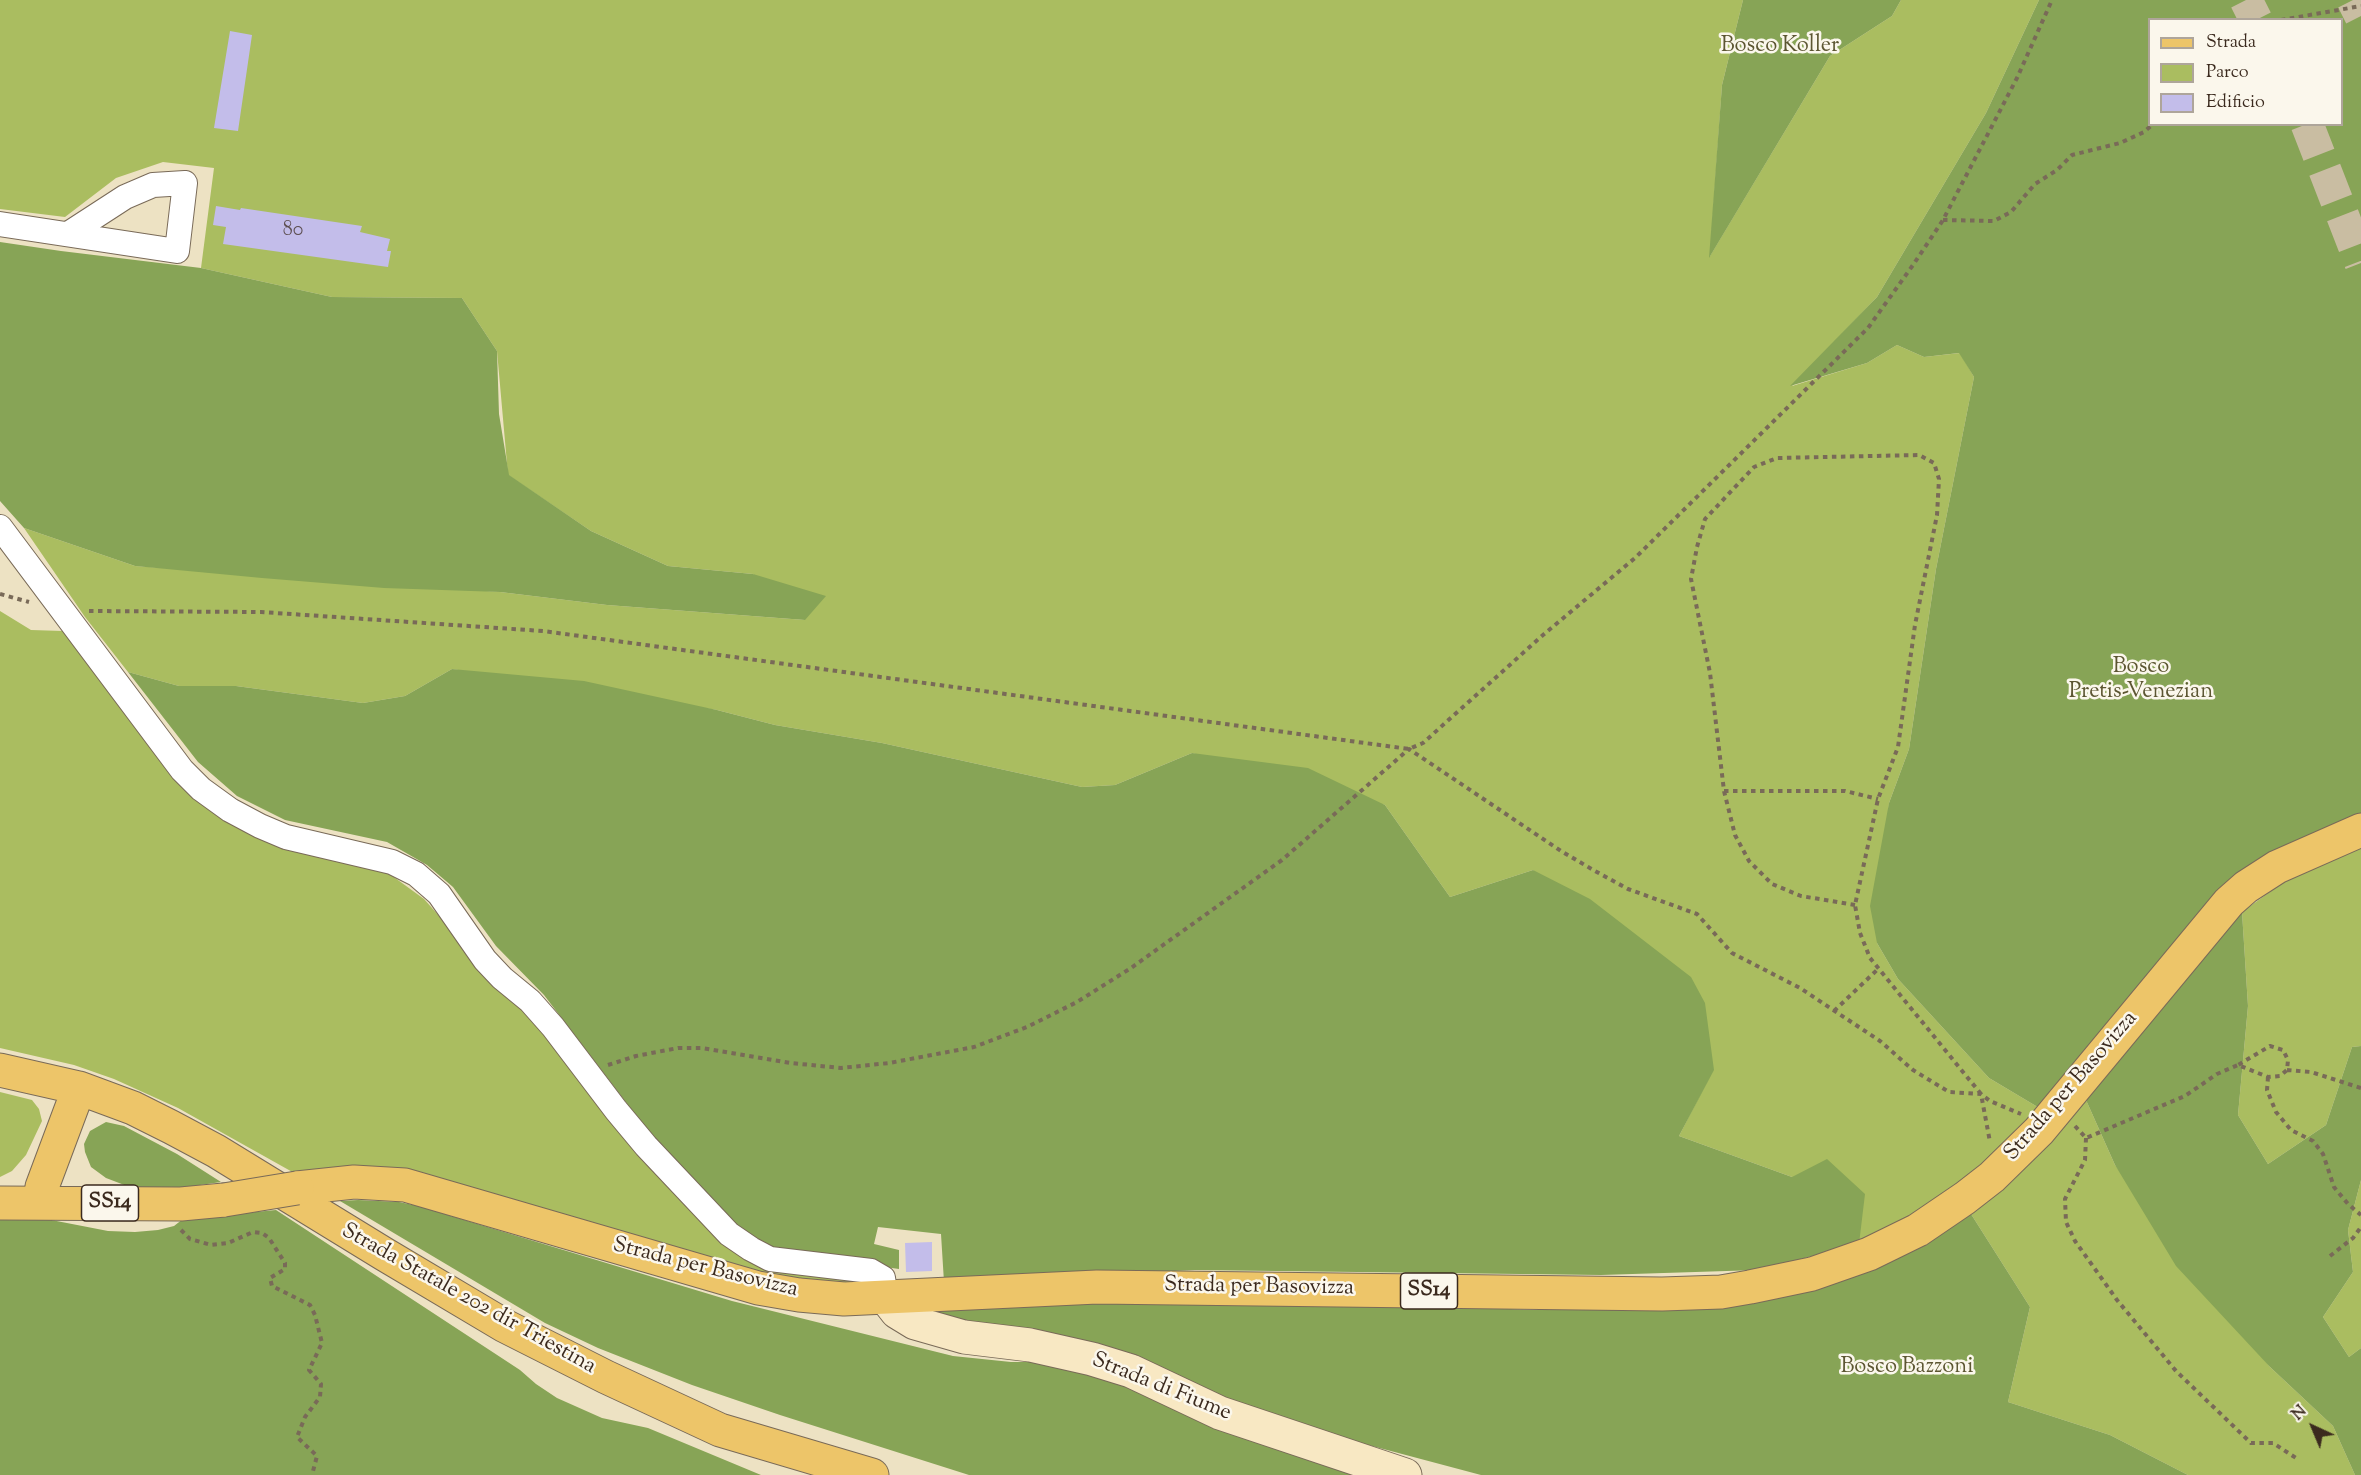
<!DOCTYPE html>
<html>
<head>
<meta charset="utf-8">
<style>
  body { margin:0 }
  #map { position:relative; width:2361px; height:1475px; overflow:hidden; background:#ede2c3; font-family:"Sorts Mill Goudy",serif }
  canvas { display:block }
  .legend { position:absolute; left:2148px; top:18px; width:195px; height:108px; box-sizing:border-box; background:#fbf7ec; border:2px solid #aea59a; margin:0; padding:8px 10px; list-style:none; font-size:18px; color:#3b2a1e }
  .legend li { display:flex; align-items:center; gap:12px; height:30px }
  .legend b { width:30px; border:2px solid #aea59a }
  .north { position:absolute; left:2283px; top:1397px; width:60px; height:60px; -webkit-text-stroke:4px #fbf7ec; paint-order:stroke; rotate:316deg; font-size:16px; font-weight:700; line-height:24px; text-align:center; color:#3b2a1e }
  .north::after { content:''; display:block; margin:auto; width:21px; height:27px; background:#3b2a1e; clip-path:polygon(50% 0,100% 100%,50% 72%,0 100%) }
</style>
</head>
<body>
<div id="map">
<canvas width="2361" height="1475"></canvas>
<ul class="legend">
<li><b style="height:8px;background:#edc569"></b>Strada</li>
<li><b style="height:16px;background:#aabd60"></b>Parco</li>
<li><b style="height:16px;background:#c3bdea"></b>Edificio</li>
</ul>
<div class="north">N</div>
</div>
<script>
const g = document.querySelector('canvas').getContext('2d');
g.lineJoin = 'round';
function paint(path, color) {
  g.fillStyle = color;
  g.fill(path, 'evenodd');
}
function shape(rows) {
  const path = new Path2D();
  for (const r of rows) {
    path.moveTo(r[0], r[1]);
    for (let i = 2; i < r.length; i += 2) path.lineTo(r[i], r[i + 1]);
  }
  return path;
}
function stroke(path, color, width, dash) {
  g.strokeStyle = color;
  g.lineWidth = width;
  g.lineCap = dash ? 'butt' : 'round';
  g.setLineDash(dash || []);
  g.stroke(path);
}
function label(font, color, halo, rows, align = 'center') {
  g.font = font + ' "Sorts Mill Goudy",serif';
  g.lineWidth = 5;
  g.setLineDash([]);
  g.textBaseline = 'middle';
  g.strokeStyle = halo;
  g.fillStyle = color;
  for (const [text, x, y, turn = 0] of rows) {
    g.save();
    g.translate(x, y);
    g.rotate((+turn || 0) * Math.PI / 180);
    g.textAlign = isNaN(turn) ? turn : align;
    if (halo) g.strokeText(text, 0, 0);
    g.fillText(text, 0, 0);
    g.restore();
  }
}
paint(shape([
  [0,0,1743,0,1722,85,1710,256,1830,56,1892,16,1901,0,2039,0,1986,113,1877,297,1792,386,1867,363,1897,345,1924,357,1960,353,1974,377,1936,569,1909,749,1889,803,1877,943,1898,979,1989,1078,2041,1109,1940,1203,1859,1244,1792,1177,1679,1136,1713,1070,1533,870,1450,897,1385,805,1192,753,1115,785,1082,787,882,743,775,725,717,710,452,669,405,696,363,703,236,686,179,686,128,672,85,617,24,528,135,566,500,592,607,605,805,620,753,574,668,566,591,531,508,475,497,351,462,298,332,297,201,268,214,168,163,162,116,178,65,217,0,209],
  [0,611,31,630,63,631,174,773,391,875,424,899,519,1006,784,1272,822,1277,846,1276,867,1284,797,1283,296,1174,178,1108,114,1079,74,1065,0,1048],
  [2361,846,2361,1046,2352,1047,2326,1125,2268,1164,2238,1115,2248,1006,2242,912,2296,873],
  [0,1092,32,1100,39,1109,42,1121,26,1155,12,1171,0,1177],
  [2086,1100,2115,1165,2270,1367,2333,1426,2355,1475,2188,1475,2110,1435,2008,1402,2030,1307,1971,1214,2034,1159],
  [2361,1180,2361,1348,2349,1357,2323,1317,2353,1272,2348,1230]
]), '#aabd60');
paint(shape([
  [1743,0,1901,0,1892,16,1830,56,1709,258,1722,85],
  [2039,0,2361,0,2361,819,2288,850,2041,1109,1989,1078,1898,979,1877,943,1870,906,1889,803,1909,749,1936,569,1974,377,1959,353,1924,357,1897,345,1867,363,1790,386,1877,297,1986,113],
  [2150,20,2342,20,2342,124,2150,124],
  [0,242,61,251,201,268,332,297,462,298,497,351,499,414,509,475,591,531,668,566,753,574,826,596,805,620,607,605,500,592,384,588,262,578,135,566,24,528,0,501],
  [452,669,584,681,717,710,775,725,882,743,1082,787,1115,785,1192,753,1308,768,1385,805,1450,897,1533,870,1590,899,1691,977,1705,1003,1714,1070,1679,1136,1792,1177,1827,1159,1865,1194,1859,1244,1758,1270,1601,1275,1195,1270,944,1282,941,1234,878,1227,874,1244,899,1250,899,1269,772,1251,730,1223,680,1173,544,995,496,946,453,887,427,865,387,842,285,820,237,796,198,762,128,672,179,686,236,686,363,703,405,696],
  [2242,912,2248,1006,2238,1115,2268,1164,2326,1125,2352,1047,2361,1046,2361,1180,2348,1230,2353,1272,2323,1317,2349,1357,2361,1348,2361,1475,2355,1475,2333,1426,2270,1367,2176,1266,2115,1165,2086,1100,2209,947],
  [106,1122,124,1126,177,1154,221,1182,158,1191,127,1186,106,1178,91,1167,85,1152,84,1144,90,1131],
  [358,1200,399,1202,418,1206,732,1301,953,1356,1011,1362,1054,1362,1087,1369,1370,1475,969,1475,780,1415,692,1385,598,1348,545,1323,340,1201],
  [276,1210,520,1370,536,1384,557,1398,602,1418,648,1428,761,1475,0,1475,0,1217,36,1217,108,1231,135,1232,158,1230,174,1226,183,1219],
  [1971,1214,2030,1307,2008,1402,2110,1435,2188,1475,1481,1475,1327,1434,934,1314,935,1310,1046,1303,1434,1306,1534,1310,1599,1308,1869,1270]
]), '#87a456');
paint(shape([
  [230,31,252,35,238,131,214,128],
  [216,206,240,210,241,208,362,226,360,232,390,239,387,251,391,251,388,267,223,244,226,227,213,225],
  [932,1242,932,1271,906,1272,905,1243]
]), '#c3bdea');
stroke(shape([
  [2246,0,2256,20],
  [2353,0,2361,16],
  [2307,124,2361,263]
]), '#c9bda2', 33, [33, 16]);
const street = shape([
  [0,224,177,251,185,183,153,185,125,197,68,234],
  [0,527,182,770,201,789,230,810,260,826,286,837,392,862,416,874,439,894,485,960,502,978,530,1001,553,1027,616,1110,646,1146,729,1234,751,1249,770,1259,871,1271,883,1278,886,1298]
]);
const secondary = shape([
  [886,1298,897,1312,915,1323,964,1337,1030,1345,1092,1359,1131,1371,1220,1413,1405,1475]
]);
const primary = shape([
  [0,1070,79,1088,133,1108,171,1127,216,1151,384,1254,505,1326,606,1377,720,1430,872,1475],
  [297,1188,354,1182,405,1185,758,1288,799,1295,844,1299,1097,1287,1662,1294,1721,1292,1750,1287,1812,1274,1869,1254,1918,1230,1965,1198,1992,1177,2039,1131,2229,902,2246,887,2277,867,2361,830],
  [0,1203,181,1204,224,1200],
  [40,1203,42,1187,79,1088]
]);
stroke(street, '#796a58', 26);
stroke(secondary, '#796a58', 35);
stroke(primary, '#796a58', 35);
stroke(shape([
  [2281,20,2361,6],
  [1943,220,1994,221,2011,212,2035,184,2057,170,2072,155,2120,143,2144,132,2153,124],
  [0,594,29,602],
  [89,611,261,612,543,631,1409,749,1423,743,1543,635,1635,558,1868,328,1913,265,1943,220,2017,78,2052,0],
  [1724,791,1845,791,1878,799],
  [1855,905,1801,896,1772,884,1749,861,1735,835,1724,791,1710,673,1691,579,1697,547,1705,519,1754,467,1777,458,1919,455,1934,463,1939,479,1937,515,1915,625,1898,747,1878,799,1855,905,1860,933,1870,958,1981,1094,1990,1142],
  [1834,1011,1878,969],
  [608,1065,636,1056,678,1048,702,1048,791,1063,841,1068,889,1063,974,1047,1027,1027,1077,1002,1131,968,1282,860,1409,749,1561,851,1595,871,1628,889,1697,914,1732,953,1800,988,1880,1041,1913,1070,1949,1092,1981,1094,1990,1101,2021,1114],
  [2287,1070,2311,1072,2361,1088],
  [2268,1077,2267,1090,2276,1112,2291,1130,2313,1141,2323,1154,2334,1187,2348,1204,2361,1215],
  [2075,1126,2086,1138,2185,1096,2217,1074,2238,1065,2268,1077,2280,1076,2287,1070,2288,1060,2283,1050,2270,1046,2238,1065],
  [2086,1138,2085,1160,2065,1199,2066,1222,2075,1241,2117,1300,2176,1371,2251,1443,2273,1443,2296,1458],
  [181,1230,190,1239,211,1245,228,1243,253,1232,262,1233,269,1238,285,1263,285,1269,270,1278,272,1286,310,1305,315,1315,322,1343,309,1370,321,1384,320,1397,305,1417,297,1437,317,1456,312,1475],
  [2330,1256,2353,1238,2361,1227]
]), '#796a58', 4, [4.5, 4.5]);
stroke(street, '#fff', 24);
stroke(secondary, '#f8e8c3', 33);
stroke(primary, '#edc569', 33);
const primaryBridge = shape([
  [224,1200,297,1188]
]);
stroke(primaryBridge, '#796a58', 35, []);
stroke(primaryBridge, '#edc569', 33);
label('20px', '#5d4f51', null, [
  ["80",293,232]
]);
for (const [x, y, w] of [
  [110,1203,57],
  [1429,1291,57]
]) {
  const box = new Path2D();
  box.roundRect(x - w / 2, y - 18, w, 36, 4.5);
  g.fillStyle = '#fbf7ec';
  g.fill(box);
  stroke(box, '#3b2a1e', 1.5);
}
label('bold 21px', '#3b2a1e', null, [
  ["SS14",110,1203],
  ["SS14",1429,1291]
]);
label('22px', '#5c5632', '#fbf7ec', [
  ["Bosco Koller",1780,47],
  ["Bosco",2141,668],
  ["Pretis-Venezian",2141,693],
  ["Bosco Bazzoni",1907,1368]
]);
label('22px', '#3b2a1e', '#fbf7ec', [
  ["Strada per Basovizza",2072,1087,-49],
  ["Strada per Basovizza",705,1269,14],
  ["Strada per Basovizza",1259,1288,1],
  ["Strada Statale 202 dir Triestina",468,1300,29],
  ["Strada di Fiume",1161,1388,22]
]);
</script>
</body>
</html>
